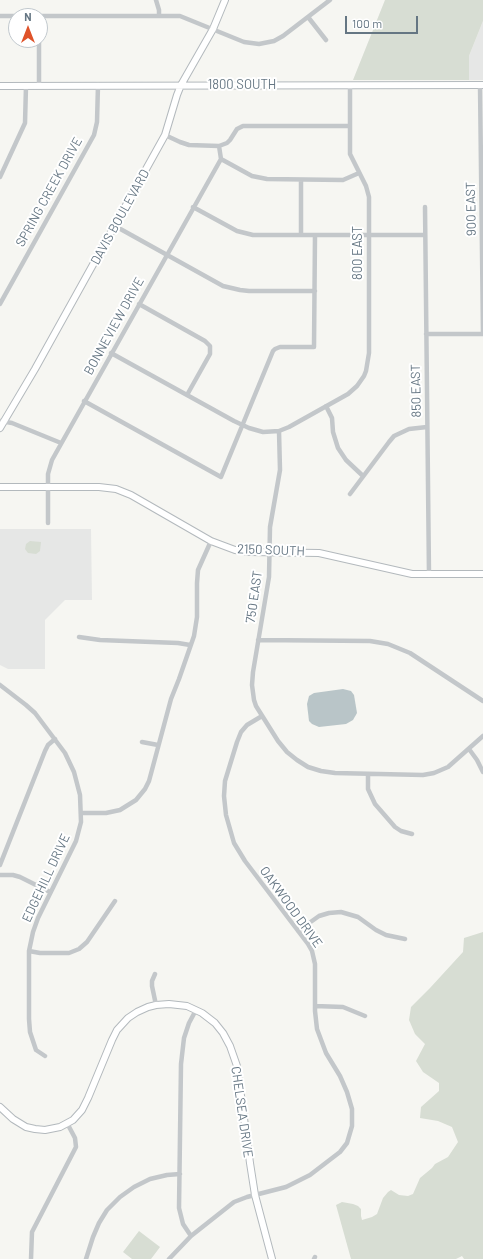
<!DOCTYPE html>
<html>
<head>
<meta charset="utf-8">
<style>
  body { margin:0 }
  #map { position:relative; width:483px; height:1259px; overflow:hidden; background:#f6f6f2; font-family:Barlow,sans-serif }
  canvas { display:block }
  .north { position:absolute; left:8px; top:8px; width:40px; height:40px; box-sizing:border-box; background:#fff; border:1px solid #c1c8cd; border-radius:50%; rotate:0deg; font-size:11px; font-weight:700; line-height:16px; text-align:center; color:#657683 }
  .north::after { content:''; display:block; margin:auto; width:14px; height:18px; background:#df5229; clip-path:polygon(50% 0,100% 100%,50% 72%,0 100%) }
  .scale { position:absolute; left:345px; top:16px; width:73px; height:18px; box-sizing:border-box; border:2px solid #657683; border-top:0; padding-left:5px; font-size:12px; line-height:14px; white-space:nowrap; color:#657683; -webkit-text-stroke:3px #fff; paint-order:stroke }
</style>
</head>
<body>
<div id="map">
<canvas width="483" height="1259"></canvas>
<div class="north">N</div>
<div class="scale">100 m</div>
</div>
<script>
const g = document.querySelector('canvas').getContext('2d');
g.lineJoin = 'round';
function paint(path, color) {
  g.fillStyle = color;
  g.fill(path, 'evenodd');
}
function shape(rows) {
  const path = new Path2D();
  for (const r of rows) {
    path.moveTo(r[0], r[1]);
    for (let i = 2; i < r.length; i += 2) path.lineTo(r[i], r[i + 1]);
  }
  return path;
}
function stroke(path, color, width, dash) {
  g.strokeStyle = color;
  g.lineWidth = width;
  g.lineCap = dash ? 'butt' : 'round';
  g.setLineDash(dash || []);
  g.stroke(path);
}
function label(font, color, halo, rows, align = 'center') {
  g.font = font + ' Barlow,sans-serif';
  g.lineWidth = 4;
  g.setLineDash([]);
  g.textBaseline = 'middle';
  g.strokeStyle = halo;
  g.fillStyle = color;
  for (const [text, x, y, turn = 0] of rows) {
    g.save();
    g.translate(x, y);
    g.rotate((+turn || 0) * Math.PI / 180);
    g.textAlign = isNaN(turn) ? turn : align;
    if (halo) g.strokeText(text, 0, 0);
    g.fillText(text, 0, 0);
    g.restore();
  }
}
paint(shape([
  [483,21,483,80,469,80,469,56],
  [0,529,91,529,92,600,65,600,45,620,45,669,8,669,0,665]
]), '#e6e7e6');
paint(shape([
  [385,0,483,0,483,21,469,56,469,80,353,80],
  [30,541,41,542,40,551,36,554,28,553,25,549,26,544],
  [483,932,483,1259,464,1259,462,1256,456,1259,351,1259,336,1205,342,1202,353,1204,358,1206,361,1209,361,1216,362,1220,372,1217,377,1214,383,1198,388,1192,391,1190,399,1195,408,1196,413,1194,420,1178,432,1168,435,1164,448,1157,458,1142,452,1127,438,1121,420,1118,421,1107,439,1091,439,1083,423,1072,416,1061,425,1044,415,1034,409,1020,411,1007,430,988,463,952,464,938],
  [139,1231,160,1247,151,1259,132,1259,123,1252]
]), '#d7ddd3');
paint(shape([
  [343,689,351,691,354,695,357,713,353,720,346,724,319,727,312,724,309,721,307,704,309,696,314,693]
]), '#b9c5c8');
const secondary = shape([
  [0,86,483,85],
  [0,428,35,369,165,135,177,95,181,85,213,29,225,0],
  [0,487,99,487,116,489,131,495,211,541,235,550,250,552,319,553,412,574,483,574],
  [0,1107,13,1119,26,1127,35,1129,45,1130,60,1127,73,1120,82,1110,88,1098,112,1040,117,1030,128,1018,137,1012,148,1007,156,1005,169,1004,187,1006,202,1013,215,1023,223,1033,230,1046,237,1066,250,1163,255,1195,272,1259]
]);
stroke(secondary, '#b3b9bd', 8);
stroke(shape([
  [156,0,159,10,159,16],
  [0,16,16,16],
  [40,16,180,16,244,42,259,44,274,41,283,36,330,0],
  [308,17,326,40],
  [39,86,39,40],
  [165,135,180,142,189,145,219,146,227,143,230,140,237,129,243,126,350,126],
  [221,159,252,176,267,179,343,180,359,173],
  [0,177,25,123,26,86],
  [301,180,301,235],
  [193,207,237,231,253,235,425,235],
  [425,207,429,575],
  [115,226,223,286,240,290,249,291,315,291],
  [0,304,94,135,97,122,98,85],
  [139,304,205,341,210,346,210,354,187,395],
  [426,334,483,334,480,85],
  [111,353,234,421,249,428,263,432,279,431,289,427,348,394,357,386,364,376,366,371,369,353,369,197,366,186,350,154,350,85],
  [84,401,221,477,273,351,275,349,280,347,314,347,315,235],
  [326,406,332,418,333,432,338,448,346,460,363,476],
  [0,421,12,423,61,443],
  [279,431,280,470,270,527,269,577,253,672,252,685,254,700,256,706,278,741,287,752,297,760,308,767,321,771,335,773,423,775,434,773,448,767,483,736],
  [350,494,389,442,394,436,409,429,427,427],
  [48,523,48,474,52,460,221,159,219,146],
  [79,637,100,640,178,643,190,645],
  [258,640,370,641,388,644,410,653,483,701],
  [0,685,26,705,35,713,65,753,74,772,80,795,81,822,76,841,38,918,33,932,29,951,29,1019,30,1032,36,1050,45,1056],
  [142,742,158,745],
  [469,749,477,760,483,772],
  [368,774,368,789,375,804,395,827,401,831,412,834],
  [81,813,106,813,120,810,136,800,145,789,149,781,171,699,179,679,194,636,197,617,197,583,198,570,211,541],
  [0,865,45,751,48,745,55,739],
  [0,875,13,875,20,877,50,892],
  [298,931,319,916,329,913,341,912,358,917,376,930,386,935,405,939],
  [29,951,40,953,69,953,79,949,87,942,115,901],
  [155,974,152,981,152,986,156,1005],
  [315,1006,343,1007,365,1016],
  [191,1236,183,1224,179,1208,181,1064,184,1038,189,1023,196,1010],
  [31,1259,32,1232,76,1147,75,1138,67,1123],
  [86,1259,93,1237,99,1223,107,1210,120,1197,134,1187,150,1179,167,1175,180,1174],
  [169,1259,191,1236,234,1202,247,1197,286,1187,310,1175,340,1152,347,1143,352,1126,352,1109,347,1092,340,1076,326,1053,317,1029,315,1011,315,964,312,951,308,944,245,861,234,843,226,815,224,796,225,781,237,742,241,732,247,725,262,716],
  [314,1259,315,1257]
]), '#c3c7ca', 4.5);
stroke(secondary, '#fff', 6);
label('13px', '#657683', '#fff', [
  ["1800 SOUTH",242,85],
  ["SPRING CREEK DRIVE",49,192,-61],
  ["900 EAST",471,209,-91],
  ["DAVIS BOULEVARD",120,217,-61],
  ["800 EAST",358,253,-90],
  ["BONNEVIEW DRIVE",114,326,-61],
  ["850 EAST",416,391,-91],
  ["2150 SOUTH",271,550,2],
  ["750 EAST",254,597,-82],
  ["EDGEHILL DRIVE",46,878,-65],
  ["OAKWOOD DRIVE",291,907,54],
  ["CHELSEA DRIVE",242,1112,82]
]);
</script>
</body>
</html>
